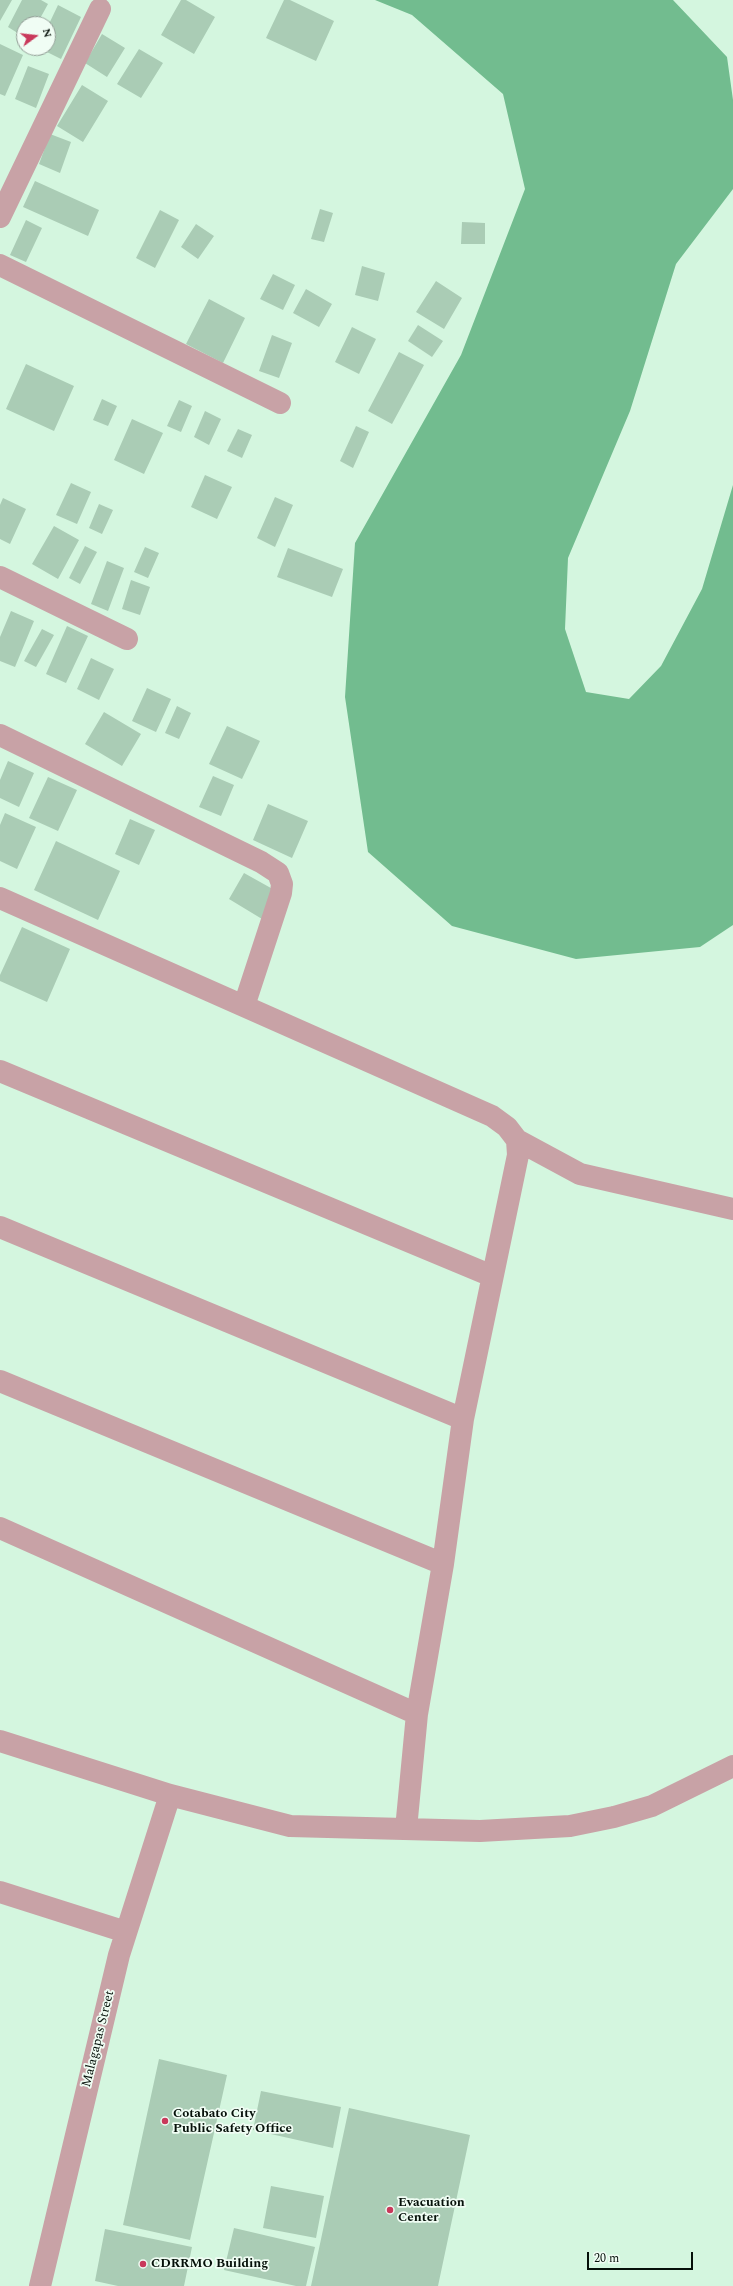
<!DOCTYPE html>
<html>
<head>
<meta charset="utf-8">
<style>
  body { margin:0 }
  #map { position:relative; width:733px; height:2286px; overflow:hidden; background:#d4f6df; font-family:Spectral,serif }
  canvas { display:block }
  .north { position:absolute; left:16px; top:16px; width:40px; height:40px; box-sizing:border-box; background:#f0fdf4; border:1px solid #929e96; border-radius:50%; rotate:75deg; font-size:11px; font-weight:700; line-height:16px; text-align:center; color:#051009 }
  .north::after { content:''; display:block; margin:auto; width:14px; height:18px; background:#c9395b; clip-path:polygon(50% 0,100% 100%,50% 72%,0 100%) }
  .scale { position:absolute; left:587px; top:2252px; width:106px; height:18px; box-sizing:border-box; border:2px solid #051009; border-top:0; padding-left:5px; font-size:12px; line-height:14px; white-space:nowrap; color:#051009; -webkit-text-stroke:3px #f0fdf4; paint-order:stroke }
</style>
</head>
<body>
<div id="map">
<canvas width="733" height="2286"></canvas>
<div class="north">N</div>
<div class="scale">20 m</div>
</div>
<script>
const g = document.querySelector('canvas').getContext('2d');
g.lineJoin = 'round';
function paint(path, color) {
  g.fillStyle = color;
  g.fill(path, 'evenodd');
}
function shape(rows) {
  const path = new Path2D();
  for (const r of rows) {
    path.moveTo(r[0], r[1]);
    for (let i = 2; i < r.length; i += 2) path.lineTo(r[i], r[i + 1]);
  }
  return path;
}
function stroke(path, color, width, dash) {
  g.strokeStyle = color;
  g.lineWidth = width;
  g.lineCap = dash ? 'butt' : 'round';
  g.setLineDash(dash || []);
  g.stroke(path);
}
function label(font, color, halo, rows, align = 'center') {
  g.font = font + ' Spectral,serif';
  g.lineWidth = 3.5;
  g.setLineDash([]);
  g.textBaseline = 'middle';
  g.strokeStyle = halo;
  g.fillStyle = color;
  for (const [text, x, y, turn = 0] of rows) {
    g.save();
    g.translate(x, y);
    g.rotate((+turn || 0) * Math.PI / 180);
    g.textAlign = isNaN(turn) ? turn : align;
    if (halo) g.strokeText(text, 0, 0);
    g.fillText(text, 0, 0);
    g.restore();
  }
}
paint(shape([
  [375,0,673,0,727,57,733,100,733,189,676,264,630,411,568,558,565,629,586,692,629,699,661,666,702,589,733,485,733,925,700,947,576,959,452,926,368,852,345,697,355,543,461,355,525,189,503,94,412,15]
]), '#72bc8f');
paint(shape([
  [0,0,12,0,0,21],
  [22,0,41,0,48,4,37,24,24,24,24,37,8,27],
  [181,0,186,0,215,17,194,54,161,35],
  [284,0,290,0,334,21,316,61,266,38],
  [58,5,81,17,61,59,39,48,48,48,48,26],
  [102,34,125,48,107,77,85,63],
  [0,44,23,55,5,96,0,94],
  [139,49,163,63,141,98,117,84],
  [28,66,49,74,36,108,15,99],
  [82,85,108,101,83,142,57,126],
  [50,134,71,142,60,173,39,164],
  [35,181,99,210,88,236,23,207],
  [320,209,333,213,324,242,311,239],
  [160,210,179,220,155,268,136,258],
  [26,220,42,228,26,262,10,255],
  [462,222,485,223,485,244,461,244],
  [196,224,214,236,198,259,181,247],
  [362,266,385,273,378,301,355,295],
  [273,274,295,285,283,310,260,299],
  [436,281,462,298,444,329,416,312],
  [306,289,332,304,319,327,293,313],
  [209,299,245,318,223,363,186,344],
  [418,325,443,341,432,357,408,341],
  [352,327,376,339,359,374,335,362],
  [272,335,292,343,279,378,259,371],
  [399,352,424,365,392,424,368,411],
  [26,364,74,386,54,431,6,409],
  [102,399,117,406,108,426,93,420],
  [179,400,192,406,181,432,167,426],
  [205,411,221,419,209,445,194,437],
  [132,419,163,433,144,474,114,460],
  [356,426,369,432,353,468,340,461],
  [238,429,252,435,242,458,227,451],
  [205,475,232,487,217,519,191,507],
  [71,483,91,492,77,524,56,515],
  [275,497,293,505,275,547,257,538],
  [3,498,26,509,10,544,0,539,0,505],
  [99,504,113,510,102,534,89,528],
  [54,526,79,540,58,579,32,564],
  [85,546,97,552,80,584,69,578],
  [145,547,159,553,148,578,134,572],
  [288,548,343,569,332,597,277,577],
  [107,561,124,568,108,611,91,604],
  [131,580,150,587,140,615,122,609],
  [11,611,34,621,15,667,0,661,0,637],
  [67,626,88,636,66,683,46,674],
  [42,629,54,635,36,667,24,661],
  [91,658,114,669,99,700,77,689],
  [147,688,171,699,156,732,132,721],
  [177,706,191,713,179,739,165,733],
  [104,712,141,734,122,766,85,744],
  [227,726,260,741,242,779,209,764],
  [8,761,34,773,19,807,0,798,0,780],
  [213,776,234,785,221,816,199,807],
  [48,777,77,790,58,831,29,818],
  [268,804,308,821,292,858,253,840],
  [5,813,36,827,17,869,0,861,0,825],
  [130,819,155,830,139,865,115,854],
  [56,841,120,871,98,920,34,890],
  [244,873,278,892,262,919,229,899],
  [22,927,70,949,47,1002,0,981,0,975],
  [159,2059,227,2075,190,2240,123,2225],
  [261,2091,341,2107,333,2148,253,2130],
  [349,2108,470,2135,438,2286,311,2286],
  [271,2186,324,2196,316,2238,263,2228],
  [234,2228,315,2247,306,2286,296,2286,224,2270],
  [105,2229,192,2247,184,2286,118,2286,95,2281]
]), '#aaccb5');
stroke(shape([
  [0,217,100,9],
  [0,265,280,403],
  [0,577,127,639],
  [0,735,261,862,278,873,282,884,281,893,244,1006],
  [0,898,492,1116,507,1127,517,1140,518,1155,463,1419,443,1564,417,1714,406,1829],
  [0,1071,492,1276],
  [517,1140,580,1174,733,1209],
  [0,1227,463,1419],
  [0,1381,443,1564],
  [0,1528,417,1714],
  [0,1741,170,1795,290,1826,480,1831,570,1826,614,1817,652,1806,733,1766],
  [0,1892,126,1932],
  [40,2286,119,1955,170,1795]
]), '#c8a2a6', 22);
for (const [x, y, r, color] of [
  [165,2121,4,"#c9395b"],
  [390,2210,4,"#c9395b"],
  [143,2264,4,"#c9395b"]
]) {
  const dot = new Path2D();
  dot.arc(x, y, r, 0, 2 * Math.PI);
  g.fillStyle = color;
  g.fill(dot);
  stroke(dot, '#f0fdf4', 1.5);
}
label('13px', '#051009', '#f0fdf4', [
  ["Malagapas Street",99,2039,-76]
]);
label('bold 13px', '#051009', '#f0fdf4', [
  ["Cotabato City",173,2114],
  ["Public Safety Office",173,2129],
  ["Evacuation",398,2203],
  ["Center",398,2218],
  ["CDRRMO Building",151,2264]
], 'left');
</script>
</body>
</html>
